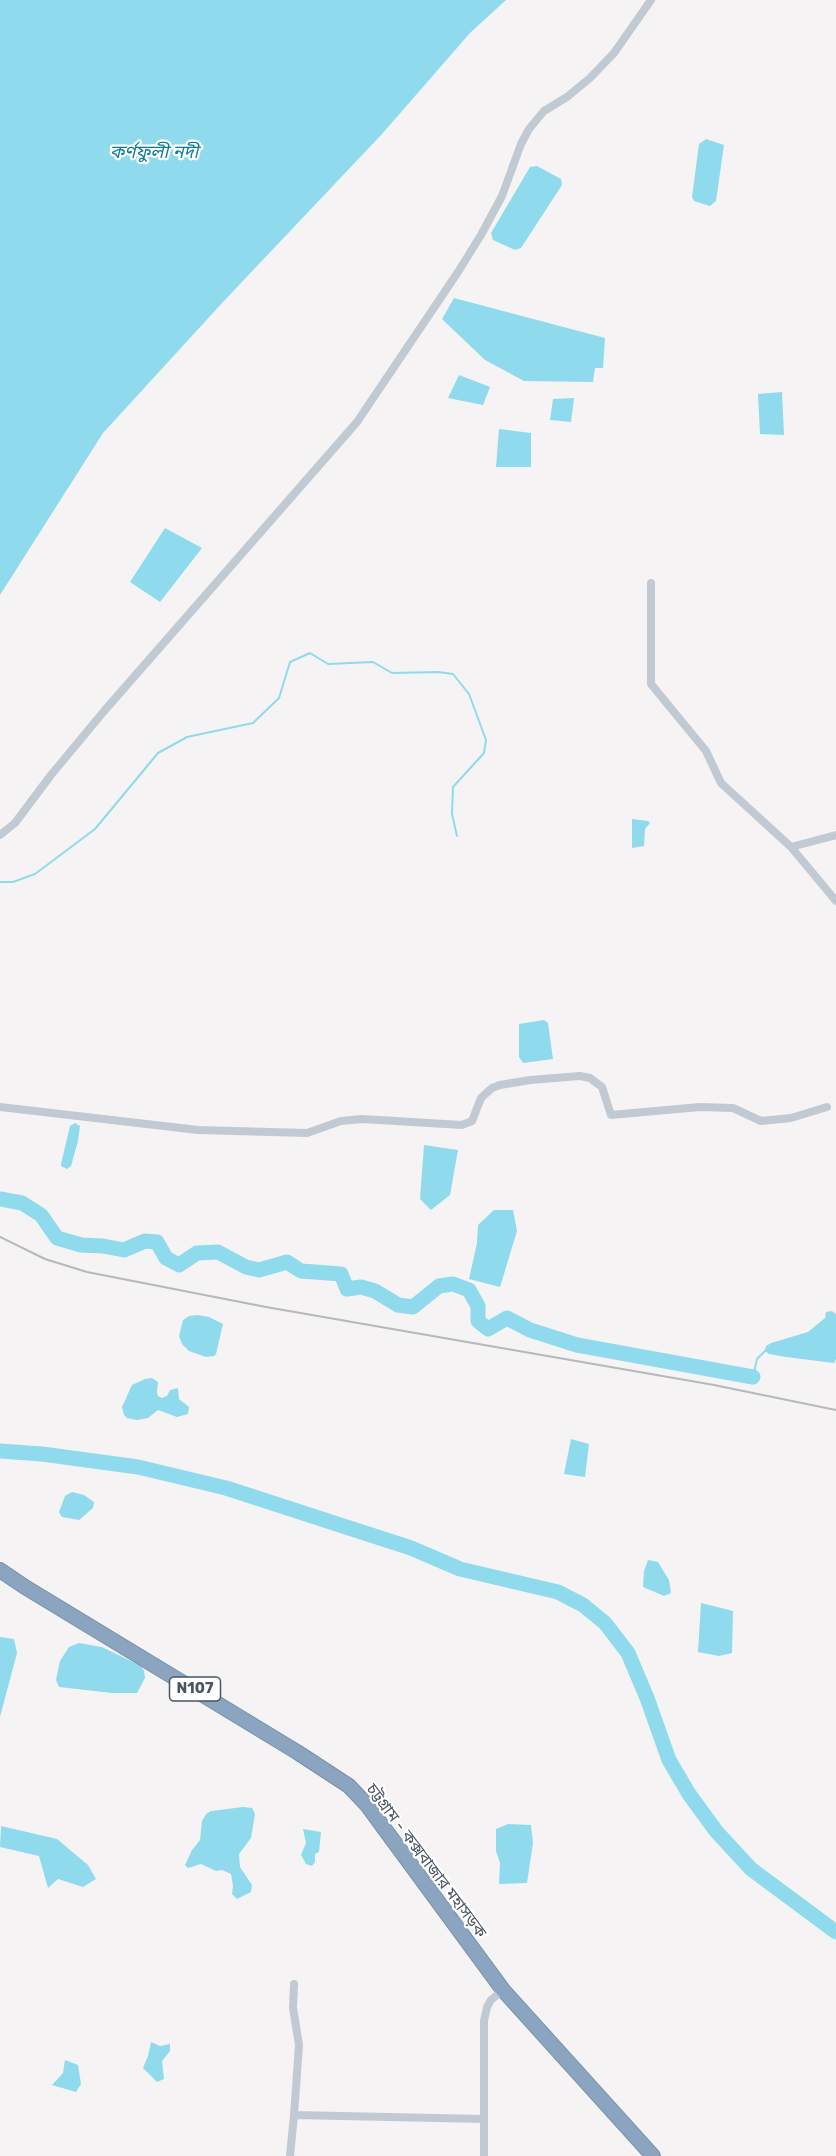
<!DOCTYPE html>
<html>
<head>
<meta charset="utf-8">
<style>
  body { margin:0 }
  canvas { display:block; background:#f5f3f3 }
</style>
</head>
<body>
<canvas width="836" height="2156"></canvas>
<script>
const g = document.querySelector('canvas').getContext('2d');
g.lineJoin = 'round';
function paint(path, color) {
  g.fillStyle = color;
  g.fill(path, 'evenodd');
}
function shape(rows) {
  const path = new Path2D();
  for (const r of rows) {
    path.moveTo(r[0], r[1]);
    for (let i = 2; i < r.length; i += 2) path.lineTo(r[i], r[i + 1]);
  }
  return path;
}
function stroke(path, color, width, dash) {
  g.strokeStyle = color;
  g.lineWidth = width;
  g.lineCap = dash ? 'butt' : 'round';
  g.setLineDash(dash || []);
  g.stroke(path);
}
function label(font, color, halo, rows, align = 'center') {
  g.font = font + ' Rubik,"Noto Sans Bengali",sans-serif';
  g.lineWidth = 4.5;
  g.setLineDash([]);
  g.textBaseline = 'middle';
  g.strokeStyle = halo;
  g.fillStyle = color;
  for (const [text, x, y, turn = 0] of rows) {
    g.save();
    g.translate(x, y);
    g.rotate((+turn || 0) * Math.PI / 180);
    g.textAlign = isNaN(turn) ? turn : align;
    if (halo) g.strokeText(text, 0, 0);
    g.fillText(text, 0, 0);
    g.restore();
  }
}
paint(shape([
  [0,0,506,0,470,33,382,134,223,302,103,433,0,595],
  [706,139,724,145,716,201,710,206,694,201,692,197,699,144],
  [537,166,561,179,562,185,521,248,515,250,493,240,491,233,530,167],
  [454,298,605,338,603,368,595,368,593,382,524,381,485,360,442,319],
  [459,375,490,387,483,405,448,398],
  [782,392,784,435,760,434,758,394],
  [574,398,571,422,550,420,553,399],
  [499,429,531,433,531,467,496,467],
  [165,528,202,548,160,602,130,582],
  [632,819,648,821,650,823,645,829,644,846,632,848],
  [544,1020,548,1023,553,1059,523,1063,519,1057,519,1024],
  [75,1123,80,1126,78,1141,71,1166,67,1169,61,1166,61,1164,70,1126],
  [424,1145,458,1150,450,1195,431,1210,420,1199],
  [494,1210,513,1210,517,1231,500,1287,469,1279,477,1243,478,1225],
  [832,1311,836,1314,836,1359,834,1363,786,1357,769,1354,765,1351,766,1346,771,1343,808,1332,825,1318,826,1312],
  [198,1315,209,1317,223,1324,216,1354,214,1356,206,1357,189,1351,182,1344,179,1336,183,1320,189,1316],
  [152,1378,158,1382,157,1392,158,1396,162,1398,167,1396,170,1390,178,1388,179,1399,189,1407,188,1414,177,1417,158,1410,148,1418,137,1420,127,1418,124,1415,122,1407,132,1385,145,1379],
  [571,1439,589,1444,585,1477,564,1474],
  [72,1492,84,1495,94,1502,93,1508,79,1520,62,1517,59,1512,65,1496],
  [648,1560,658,1562,669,1580,671,1593,664,1596,643,1587,644,1571],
  [701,1603,733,1611,732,1653,719,1656,698,1652],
  [0,1637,14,1639,17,1653,0,1717],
  [79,1643,102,1647,141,1666,144,1671,145,1678,137,1693,112,1693,59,1687,56,1680,60,1661,69,1647],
  [243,1807,252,1808,255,1814,251,1838,239,1854,240,1867,252,1885,251,1892,237,1899,232,1894,233,1886,231,1874,222,1870,216,1871,201,1864,188,1868,185,1865,192,1850,200,1840,202,1821,206,1814,211,1811],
  [508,1824,531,1825,533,1843,527,1883,499,1884,500,1863,496,1851,496,1829],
  [1,1826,57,1839,88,1865,96,1879,83,1887,58,1879,48,1888,39,1856,0,1847],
  [303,1829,321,1832,319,1852,315,1854,315,1862,312,1866,306,1864,301,1855,306,1843],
  [151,2042,160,2046,170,2044,170,2051,162,2061,164,2079,157,2082,143,2068,148,2056],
  [65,2060,78,2065,81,2084,76,2092,52,2085,63,2073]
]), '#90daee');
stroke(shape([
  [0,882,13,882,35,874,95,829,158,753,187,737,253,723,279,698,290,662,310,653,328,664,373,662,392,673,438,672,453,674,469,694,486,740,484,753,453,787,452,814,457,836],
  [753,1377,757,1359,766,1350]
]), '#90daee', 2);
stroke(shape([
  [0,1199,22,1203,41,1215,57,1238,81,1245,103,1246,124,1250,145,1241,157,1242,166,1258,179,1265,197,1253,218,1252,246,1267,259,1270,287,1262,301,1271,341,1274,347,1289,361,1287,375,1291,398,1305,413,1307,439,1286,453,1284,469,1290,478,1306,478,1321,488,1329,507,1318,530,1330,577,1345,753,1377],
  [0,1451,42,1454,138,1467,226,1488,411,1548,460,1569,558,1592,583,1605,605,1623,628,1653,647,1698,669,1760,689,1794,716,1831,751,1869,836,1932]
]), '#90daee', 15);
const highway = shape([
  [0,1570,25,1587,297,1752,349,1786,367,1805,503,1990,653,2156]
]);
stroke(highway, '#7690ad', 16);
stroke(shape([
  [651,583,651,684,706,751,721,783,791,847,836,901],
  [0,835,15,823,51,775,105,710,357,422,458,272,481,235,502,196,521,144,529,129,544,111,567,97,590,78,614,53,651,0],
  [791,847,836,835],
  [0,1107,198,1130,307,1133,341,1121,362,1119,462,1125,472,1121,481,1098,492,1088,500,1085,530,1080,580,1076,590,1078,602,1087,611,1115,700,1107,733,1108,761,1121,791,1118,827,1107],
  [294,2115,299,2045,293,2008,294,1984],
  [290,2156,294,2115,484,2119],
  [484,2156,484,2021,487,2007,491,2000,503,1990]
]), '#c1cad2', 8);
stroke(highway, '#8ba5c1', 14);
stroke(shape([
  [0,1237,45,1259,87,1272,266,1307,714,1385,836,1410]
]), '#b5b8bd', 2);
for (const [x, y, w] of [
  [195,1689,51]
]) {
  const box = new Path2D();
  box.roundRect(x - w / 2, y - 12, w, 24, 4.5);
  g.fillStyle = '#fff';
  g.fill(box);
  stroke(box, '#4a5661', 1.5);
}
label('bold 15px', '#4a5661', null, [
  ["N107",195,1689]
]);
label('16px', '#4a5661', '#fff', [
  ["চট্টগ্রাম - কক্সবাজার মহাসড়ক",426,1861,53]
]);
label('italic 18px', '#0c7c9b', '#fff', [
  ["কর্ণফুলী নদী",154,153]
]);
</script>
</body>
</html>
